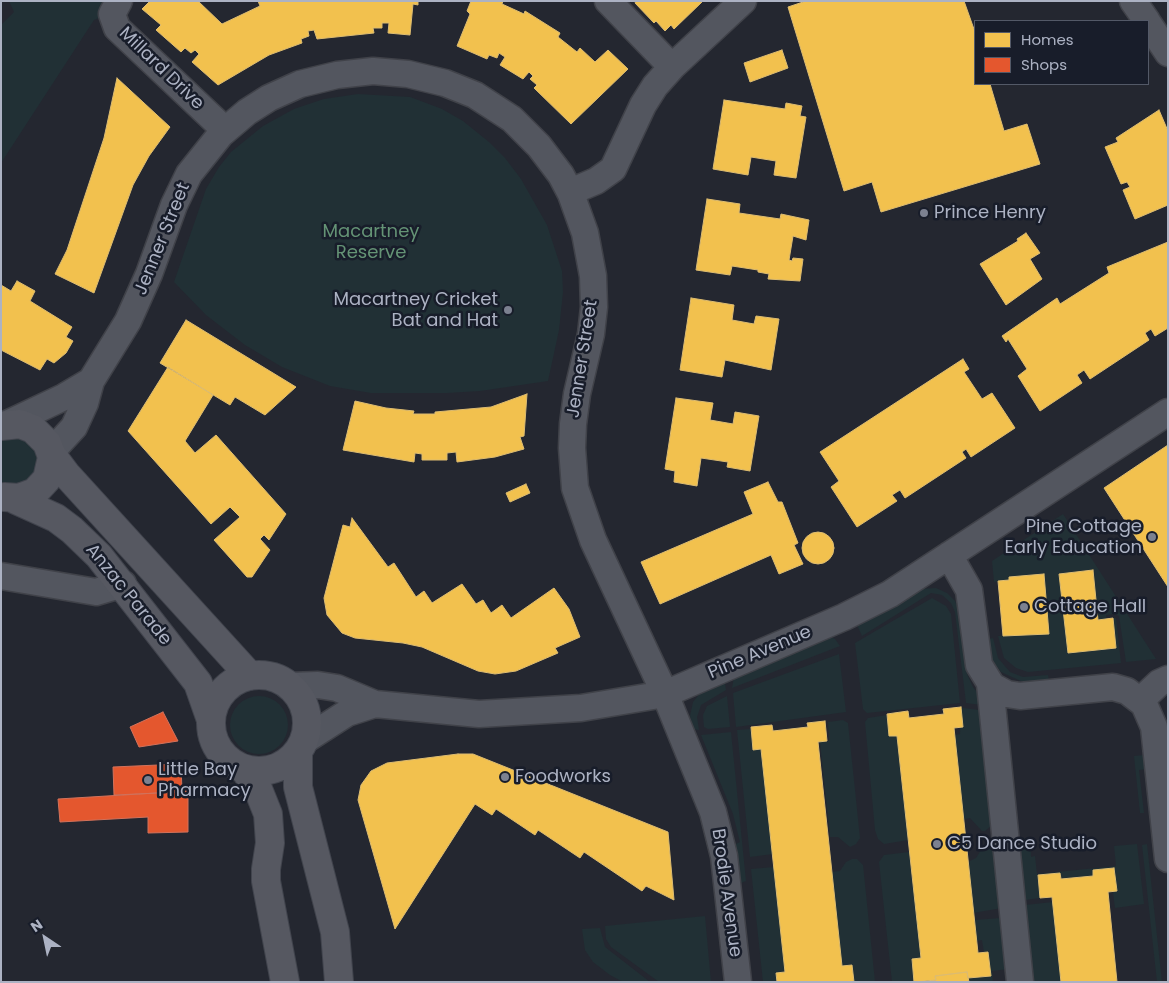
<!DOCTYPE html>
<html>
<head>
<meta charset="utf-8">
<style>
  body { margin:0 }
  #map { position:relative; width:1169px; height:983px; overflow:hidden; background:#242730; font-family:Poppins,sans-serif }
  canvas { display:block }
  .frame { position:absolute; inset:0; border:2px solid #acb2c3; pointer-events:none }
  .legend { position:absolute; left:974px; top:20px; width:175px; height:65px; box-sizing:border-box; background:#181d2a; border:1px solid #535967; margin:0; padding:6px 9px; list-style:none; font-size:15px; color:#acb2c3 }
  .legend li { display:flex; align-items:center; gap:10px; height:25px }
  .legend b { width:25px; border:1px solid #535967 }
  .north { position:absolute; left:20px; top:913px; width:50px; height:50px; -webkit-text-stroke:4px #181d2a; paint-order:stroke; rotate:326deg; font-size:14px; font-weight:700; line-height:20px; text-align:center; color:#acb2c3 }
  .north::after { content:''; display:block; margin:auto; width:18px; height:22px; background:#acb2c3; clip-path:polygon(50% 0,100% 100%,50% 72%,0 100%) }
</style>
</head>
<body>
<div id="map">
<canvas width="1169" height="983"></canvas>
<div class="frame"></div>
<ul class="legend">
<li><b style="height:14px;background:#f2c14e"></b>Homes</li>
<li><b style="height:14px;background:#e4572e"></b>Shops</li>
</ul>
<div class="north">N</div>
</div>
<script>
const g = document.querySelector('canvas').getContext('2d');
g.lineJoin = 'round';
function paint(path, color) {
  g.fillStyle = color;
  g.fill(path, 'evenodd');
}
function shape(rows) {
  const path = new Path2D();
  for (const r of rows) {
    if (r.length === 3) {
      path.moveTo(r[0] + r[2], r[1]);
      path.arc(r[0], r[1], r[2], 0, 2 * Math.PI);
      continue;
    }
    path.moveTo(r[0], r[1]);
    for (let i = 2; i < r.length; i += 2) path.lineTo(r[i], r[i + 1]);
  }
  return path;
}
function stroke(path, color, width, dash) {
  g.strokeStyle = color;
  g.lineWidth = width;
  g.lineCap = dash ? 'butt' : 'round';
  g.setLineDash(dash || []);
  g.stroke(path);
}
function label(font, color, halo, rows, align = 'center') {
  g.font = font + ' Poppins,sans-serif';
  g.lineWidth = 5;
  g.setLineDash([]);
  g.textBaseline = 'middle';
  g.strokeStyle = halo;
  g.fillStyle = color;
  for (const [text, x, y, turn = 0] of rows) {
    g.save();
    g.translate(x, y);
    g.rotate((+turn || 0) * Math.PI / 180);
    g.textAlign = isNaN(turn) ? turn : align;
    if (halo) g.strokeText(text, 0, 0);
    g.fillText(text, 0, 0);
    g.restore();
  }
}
paint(shape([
  [9,1,105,1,101,17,94,20,1,163,1,25,14,12],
  [358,94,410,97,442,109,463,121,489,142,505,158,521,179,547,225,562,271,563,292,559,330,548,381,480,391,447,393,371,393,330,386,282,367,245,345,206,315,174,282,206,189,219,167,231,152,263,126,294,109,324,99],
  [14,431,41,449,32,484,1,487,1,435],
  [1063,514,1156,659,1126,662,1119,616,1115,614,1106,615,1106,619,1098,620,1092,570,1059,574,1068,653,1116,648,1113,618,1116,618,1121,663,1028,672,1016,668,1004,658,998,636,1049,633,1044,575,1009,577,1009,580,994,582,992,561],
  [936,588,947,593,955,601,960,612,967,674,973,687,981,697,982,705,966,703,955,612,951,603,942,595,931,593,862,636,857,625,919,589],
  [932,598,946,606,951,614,960,703,867,713,863,709,855,643],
  [828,636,835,639,840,646,732,688,734,677],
  [993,638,998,658,1010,672,1023,677,1048,675,1049,681,1023,682,1001,672,992,660,990,651,988,639],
  [839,654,846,712,736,727,733,693],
  [721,682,725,684,726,690,701,705,697,717,699,730,693,729,690,716,693,702,702,691],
  [259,725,29],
  [727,696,730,727,708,729,704,727,703,715,707,706],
  [963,708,979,710,984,715,992,825,985,831,982,831,970,818,964,819,955,735,960,734,961,709],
  [887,715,889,736,897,736,908,840,884,844,878,839,875,830,865,722,868,718],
  [843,720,848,723,860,838,856,844,850,847,838,837,830,837,820,742,829,741,828,722],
  [751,729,753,750,761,749,773,854,750,857,737,730],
  [731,732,746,881,741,883,734,845,740,842,733,814,701,735],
  [1146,755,1147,769,1139,770,1144,813,1140,813,1134,756],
  [1030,838,1031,857,1035,856,1037,874,1116,866,1114,846,1137,844,1144,904,1115,908,1113,892,1117,891,1114,868,1093,870,1093,876,1061,879,1060,873,1038,875,1040,898,1025,900,1019,839],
  [1147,844,1162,982,1157,982,1142,845],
  [988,845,994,849,1002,908,973,913,968,862,976,858,983,847],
  [909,852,921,958,912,960,914,982,892,982,879,862,884,855],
  [852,859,857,859,863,865,875,982,854,982,852,965,842,966,832,872,840,871,846,862],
  [774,867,785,972,776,973,777,982,763,982,751,869],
  [1053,902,1061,982,1033,982,1025,905],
  [705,916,711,982,659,982,611,947,606,939,605,926],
  [1001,918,1009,969,992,971,993,982,969,982,968,978,991,976,988,952,984,952,982,940,977,941,974,920],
  [600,928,605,947,650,982,623,982,610,975,593,962,585,950,582,929]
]), '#213035');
const homes = shape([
  [150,1,198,1,222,24,260,6,258,1,418,1,418,5,413,4,410,35,388,33,389,23,382,23,382,28,373,28,374,33,317,39,314,30,308,31,309,36,301,39,302,43,269,55,218,85,192,62,199,54,195,50,191,53,185,48,181,52,156,30,161,25,142,9,150,1],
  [471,1,503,1,502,4,524,14,525,11,560,33,558,37,577,52,580,48,595,62,608,50,628,69,571,124,534,88,537,85,530,79,533,76,529,72,523,79,500,65,505,57,499,53,497,58,489,55,487,59,457,46,470,14,467,11,471,1],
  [636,1,701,1,702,2,674,29,671,25,665,31,656,21,654,23,635,3,636,1],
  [806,1,964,1,975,32,975,84,990,84,1004,131,1027,124,1040,164,881,212,872,182,844,191,788,7,806,1],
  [782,50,788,68,750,82,744,63,782,50],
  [117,78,170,127,149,156,133,185,94,293,55,274,67,250,104,138,117,78],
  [724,100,785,109,786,103,802,106,800,116,806,117,796,178,774,175,776,161,751,157,748,175,713,169,724,100],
  [1159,110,1168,131,1168,205,1135,219,1123,190,1130,187,1127,182,1121,184,1105,147,1118,142,1116,138,1159,110],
  [707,199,740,204,739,213,780,219,781,214,809,220,806,240,793,236,789,260,792,261,793,258,803,259,800,281,768,279,769,274,758,272,758,270,732,266,730,275,696,270,707,199],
  [1026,233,1040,253,1030,259,1042,279,1006,305,980,264,1018,241,1017,239,1026,233],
  [1168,242,1168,328,1155,336,1151,329,1145,333,1149,340,1090,379,1084,370,1077,375,1082,383,1040,411,1018,376,1027,369,1008,339,1006,342,1002,336,1057,298,1060,304,1109,273,1107,267,1168,242],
  [17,281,35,291,30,301,72,327,66,337,73,341,66,353,54,363,47,359,40,370,1,350,1,285,11,291,17,281],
  [691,298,734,305,732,320,754,324,756,316,779,319,771,370,725,360,722,377,680,370,691,298],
  [186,320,296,387,265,415,235,397,230,405,160,363,186,320],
  [963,359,969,369,964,372,982,399,992,393,1015,428,971,457,966,449,962,452,966,458,905,498,900,490,892,495,897,501,857,527,831,487,839,481,820,452,963,359],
  [168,367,213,395,185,441,195,453,216,435,286,514,269,540,264,535,260,539,270,550,252,577,247,577,214,540,240,517,230,507,211,524,128,431,168,367],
  [527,394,524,436,520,437,524,449,495,457,457,462,456,452,447,453,447,460,422,460,422,454,415,453,414,462,343,450,355,401,386,408,414,411,413,414,435,414,435,412,491,407,527,394],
  [676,398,713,403,710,420,733,424,735,412,759,416,750,471,727,467,728,462,701,458,697,486,674,482,675,471,665,469,676,398],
  [1168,445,1168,587,1104,488,1168,445],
  [768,482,778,502,782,502,798,543,794,545,803,564,779,574,771,555,660,604,641,562,753,514,744,492,768,482],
  [526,484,530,493,510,502,506,493,526,484],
  [352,518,388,567,394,563,416,597,424,591,432,603,462,584,476,604,483,600,491,613,502,605,511,618,554,588,569,609,580,637,555,648,558,653,516,671,495,674,478,671,422,647,403,643,355,638,342,633,327,615,324,598,343,525,350,527,352,518],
  [818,548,16],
  [1093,570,1098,620,1113,618,1116,648,1068,653,1059,574,1093,570],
  [1044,574,1049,634,1003,636,998,581,1009,580,1009,577,1044,574],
  [961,707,963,727,954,728,978,953,988,952,991,976,968,978,967,972,935,976,936,980,914,982,912,959,921,958,897,736,889,736,887,714,908,711,909,718,944,714,943,709,961,707],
  [825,721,827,741,818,742,842,966,852,965,854,982,777,982,776,973,785,972,761,749,753,750,751,727,772,725,773,731,808,727,807,723,825,721],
  [458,754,473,754,668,832,674,900,646,886,642,891,584,852,580,858,538,830,535,835,496,809,492,815,475,804,395,929,358,800,361,785,371,771,387,763,458,754],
  [1114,868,1117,891,1108,892,1117,982,1061,982,1052,897,1040,898,1038,875,1060,873,1061,879,1093,876,1093,870,1114,868],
  [967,972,969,982,924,982,936,980,935,976,967,972]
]);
paint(homes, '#f2c14e');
stroke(homes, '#ddbc71', 1);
const shops = shape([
  [163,712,178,741,139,747,130,727,163,712],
  [181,764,182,792,114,795,113,767,181,764],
  [188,791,188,832,148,833,148,817,60,822,58,799,188,791]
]);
paint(shops, '#e4572e');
stroke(shops, '#d3725b', 1);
const street = shape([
  [119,1,112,14,117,28,225,130],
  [608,1,672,67],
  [1133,1,1147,21],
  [1148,23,1168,53],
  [570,192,596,181,613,169,643,105,655,86,672,67,743,1],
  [5,425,64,397,91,381],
  [51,452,74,427,85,403,91,381,128,321,149,274,174,205,189,174,221,134,247,112,269,98,300,84,337,75,373,71,408,74,445,83,475,95,512,119,539,146,561,175,571,194,585,233,593,276,594,307,591,334,577,394,573,424,572,448,575,488,593,540,665,694,713,812,724,856,738,982],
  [949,555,969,590,979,665,992,686,1007,694,1020,696,1113,687,1127,691,1144,704,1154,727,1168,859],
  [1,576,96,592,123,584],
  [990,684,1020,982],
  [290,686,318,685,337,688,375,704],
  [1141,700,1159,683,1168,679],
  [305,740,347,713,375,704,479,714,581,708,665,694,844,617,890,594,1168,412]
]);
const primary = shape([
  [1,426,20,424,33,429,47,443,52,457,47,479,35,492,19,498,4,497],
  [51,454,66,474,250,676],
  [14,499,56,518,72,530,99,556,198,683,211,720],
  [259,723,48],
  [298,752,298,787,335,932,339,982],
  [244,769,258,789,268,814,270,843,266,869,266,881,285,982]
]);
stroke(street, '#404249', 29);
stroke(primary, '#41444d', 30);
stroke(street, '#53565f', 26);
stroke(primary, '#565861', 28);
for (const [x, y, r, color] of [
  [924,213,5,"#7c8190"],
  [508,310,5,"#7c8190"],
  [1152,537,5,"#7c8190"],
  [1024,607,5,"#7c8190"],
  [505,777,5,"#7c8190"],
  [148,780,5,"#7c8190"],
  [937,844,5,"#7c8190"]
]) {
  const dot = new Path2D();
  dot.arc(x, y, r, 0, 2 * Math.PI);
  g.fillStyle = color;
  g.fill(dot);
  stroke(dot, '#181d2a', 2);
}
label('18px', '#acb2c3', '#181d2a', [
  ["Millard Drive",161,69,44],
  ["Jenner Street",163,239,-68],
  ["Jenner Street",583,359,-81],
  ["Anzac Parade",128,595,51],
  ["Pine Avenue",760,653,-23],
  ["Brodie Avenue",726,893,82]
]);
label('18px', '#acb2c3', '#181d2a', [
  ["Prince Henry",934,213],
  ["Macartney Cricket",498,300,"right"],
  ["Bat and Hat",498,321,"right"],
  ["Pine Cottage",1142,527,"right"],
  ["Early Education",1142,548,"right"],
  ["Cottage Hall",1034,607],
  ["Little Bay",158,770],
  ["Pharmacy",158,791],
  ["Foodworks",515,777],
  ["C5 Dance Studio",947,844]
], 'left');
label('18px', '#649375', '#181d2a', [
  ["Macartney",371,232],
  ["Reserve",371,253]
]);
</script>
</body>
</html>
